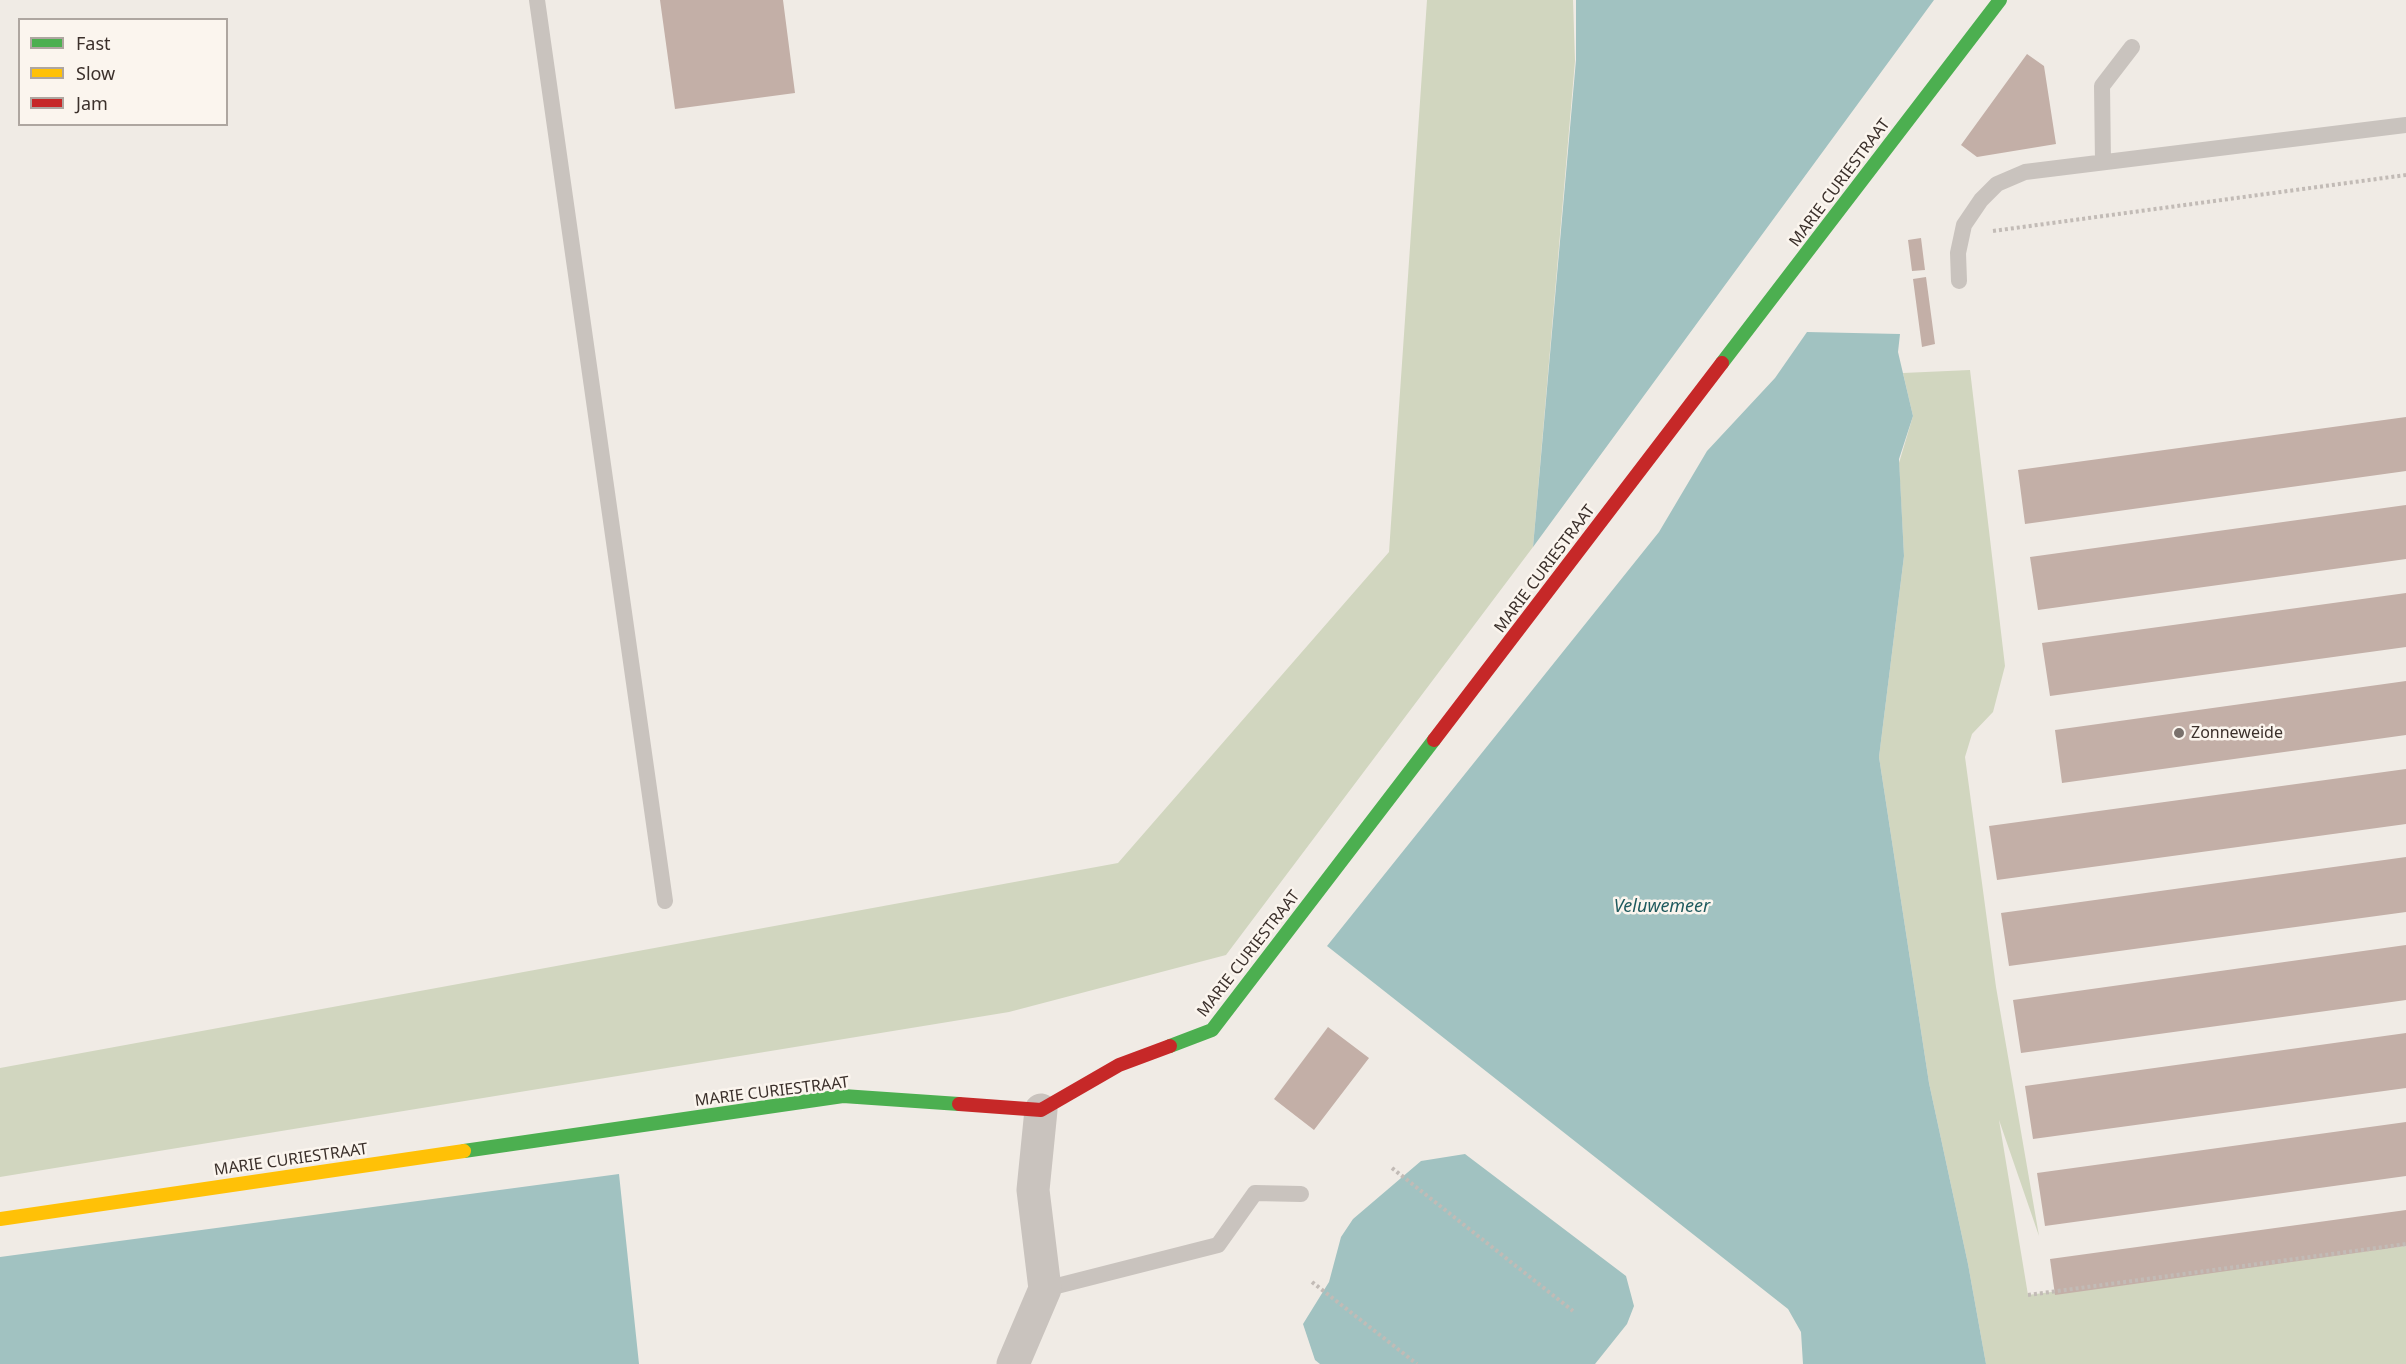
<!DOCTYPE html>
<html>
<head>
<meta charset="utf-8">
<style>
  body { margin:0 }
  #map { position:relative; width:2406px; height:1364px; overflow:hidden; background:#f0ebe5; font-family:"Noto Sans",sans-serif }
  canvas { display:block }
  .legend { position:absolute; left:18px; top:18px; width:210px; height:108px; box-sizing:border-box; background:#fbf5ee; border:2px solid #aea6a0; margin:0; padding:8px 10px; list-style:none; font-size:18px; color:#3b302b }
  .legend li { display:flex; align-items:center; gap:12px; height:30px }
  .legend b { width:30px; border:2px solid #aea6a0 }
</style>
</head>
<body>
<div id="map">
<canvas width="2406" height="1364"></canvas>
<ul class="legend">
<li><b style="height:8px;background:#4caf50"></b>Fast</li>
<li><b style="height:8px;background:#ffc107"></b>Slow</li>
<li><b style="height:8px;background:#c62828"></b>Jam</li>
</ul>
</div>
<script>
const g = document.querySelector('canvas').getContext('2d');
g.lineJoin = 'round';
function paint(path, color) {
  g.fillStyle = color;
  g.fill(path, 'evenodd');
}
function shape(rows) {
  const path = new Path2D();
  for (const r of rows) {
    path.moveTo(r[0], r[1]);
    for (let i = 2; i < r.length; i += 2) path.lineTo(r[i], r[i + 1]);
  }
  return path;
}
function stroke(path, color, width, dash) {
  g.strokeStyle = color;
  g.lineWidth = width;
  g.lineCap = dash ? 'butt' : 'round';
  g.setLineDash(dash || []);
  g.stroke(path);
}
function label(font, color, halo, rows, align = 'center') {
  g.font = font + ' "Noto Sans",sans-serif';
  g.lineWidth = 5;
  g.setLineDash([]);
  g.textBaseline = 'middle';
  g.strokeStyle = halo;
  g.fillStyle = color;
  for (const [text, x, y, turn = 0] of rows) {
    g.save();
    g.translate(x, y);
    g.rotate((+turn || 0) * Math.PI / 180);
    g.textAlign = isNaN(turn) ? turn : align;
    if (halo) g.strokeText(text, 0, 0);
    g.fillText(text, 0, 0);
    g.restore();
  }
}
paint(shape([
  [1427,0,1573,0,1575,61,1533,547,1226,955,1009,1012,0,1177,0,1068,1118,863,1389,552],
  [1970,370,2005,666,1993,712,1972,734,1965,757,1996,987,2039,1236,1999,1120,2028,1295,2406,1246,2406,1364,1986,1364,1968,1264,1929,1083,1879,757,1904,556,1899,463,1913,416,1903,373]
]), '#d1d6bf');
paint(shape([
  [1576,0,1934,0,1533,547,1576,60],
  [1807,332,1900,334,1898,352,1913,416,1899,459,1904,556,1879,757,1929,1083,1968,1264,1986,1364,1803,1364,1801,1332,1788,1309,1327,946,1659,532,1707,451,1775,378],
  [1465,1154,1626,1276,1634,1306,1627,1324,1595,1364,1320,1364,1315,1360,1303,1324,1329,1282,1341,1237,1353,1219,1421,1161],
  [619,1174,639,1364,0,1364,0,1257]
]), '#a1c2c1');
paint(shape([
  [660,0,783,0,795,93,675,109],
  [2027,54,2044,66,2056,144,1977,157,1961,145],
  [1921,238,1925,270,1912,271,1908,240],
  [1926,277,1935,344,1922,347,1913,279],
  [2406,417,2406,471,2025,524,2018,470],
  [2406,505,2406,559,2038,610,2030,557],
  [2406,593,2406,647,2050,696,2042,643],
  [2406,681,2406,735,2062,783,2055,730],
  [2406,769,2406,824,1997,880,1989,826],
  [2406,857,2406,912,2009,966,2001,913],
  [2406,945,2406,1000,2021,1053,2013,1000],
  [1328,1027,1369,1058,1314,1130,1274,1099],
  [2406,1033,2406,1088,2033,1139,2025,1086],
  [2406,1122,2406,1176,2045,1226,2037,1173],
  [2406,1210,2406,1246,2055,1295,2050,1259]
]), '#c3afa7');
stroke(shape([
  [1993,231,2406,175],
  [1392,1168,1573,1311],
  [1312,1282,1417,1364],
  [2028,1295,2406,1244]
]), '#c2bbb6', 4, [3, 3]);
stroke(shape([
  [537,0,665,901],
  [2103,162,2102,86,2132,47],
  [1959,281,1958,253,1964,225,1981,200,1997,184,2025,172,2406,125],
  [1045,1289,1218,1245,1255,1193,1301,1194]
]), '#c9c3be', 16);
stroke(shape([
  [1013,1364,1045,1289,1033,1190,1041,1110]
]), '#c9c3be', 33);
stroke(shape([
  [1722,363,2000,0],
  [1170,1046,1212,1030,1434,740],
  [464,1151,843,1096,959,1104]
]), '#4caf50', 14);
stroke(shape([
  [0,1219,464,1151]
]), '#ffc107', 14);
stroke(shape([
  [1434,740,1722,363],
  [959,1104,1041,1110,1119,1065,1170,1046]
]), '#c62828', 14);
for (const [x, y, r, color] of [
  [2179,733,6,"#7a716c"]
]) {
  const dot = new Path2D();
  dot.arc(x, y, r, 0, 2 * Math.PI);
  g.fillStyle = color;
  g.fill(dot);
  stroke(dot, '#fbf5ee', 2);
}
label('16px', '#3b302b', '#fbf5ee', [
  ["MARIE CURIESTRAAT",1840,183,-53],
  ["MARIE CURIESTRAAT",1545,569,-53],
  ["MARIE CURIESTRAAT",1249,954,-52],
  ["MARIE CURIESTRAAT",772,1092,-7],
  ["MARIE CURIESTRAAT",291,1160,-8]
]);
label('16px', '#3b302b', '#fbf5ee', [
  ["Zonneweide",2191,733]
], 'left');
label('italic 18px', '#1f5a5e', '#fbf5ee', [
  ["Veluwemeer",1662,907]
]);
</script>
</body>
</html>
